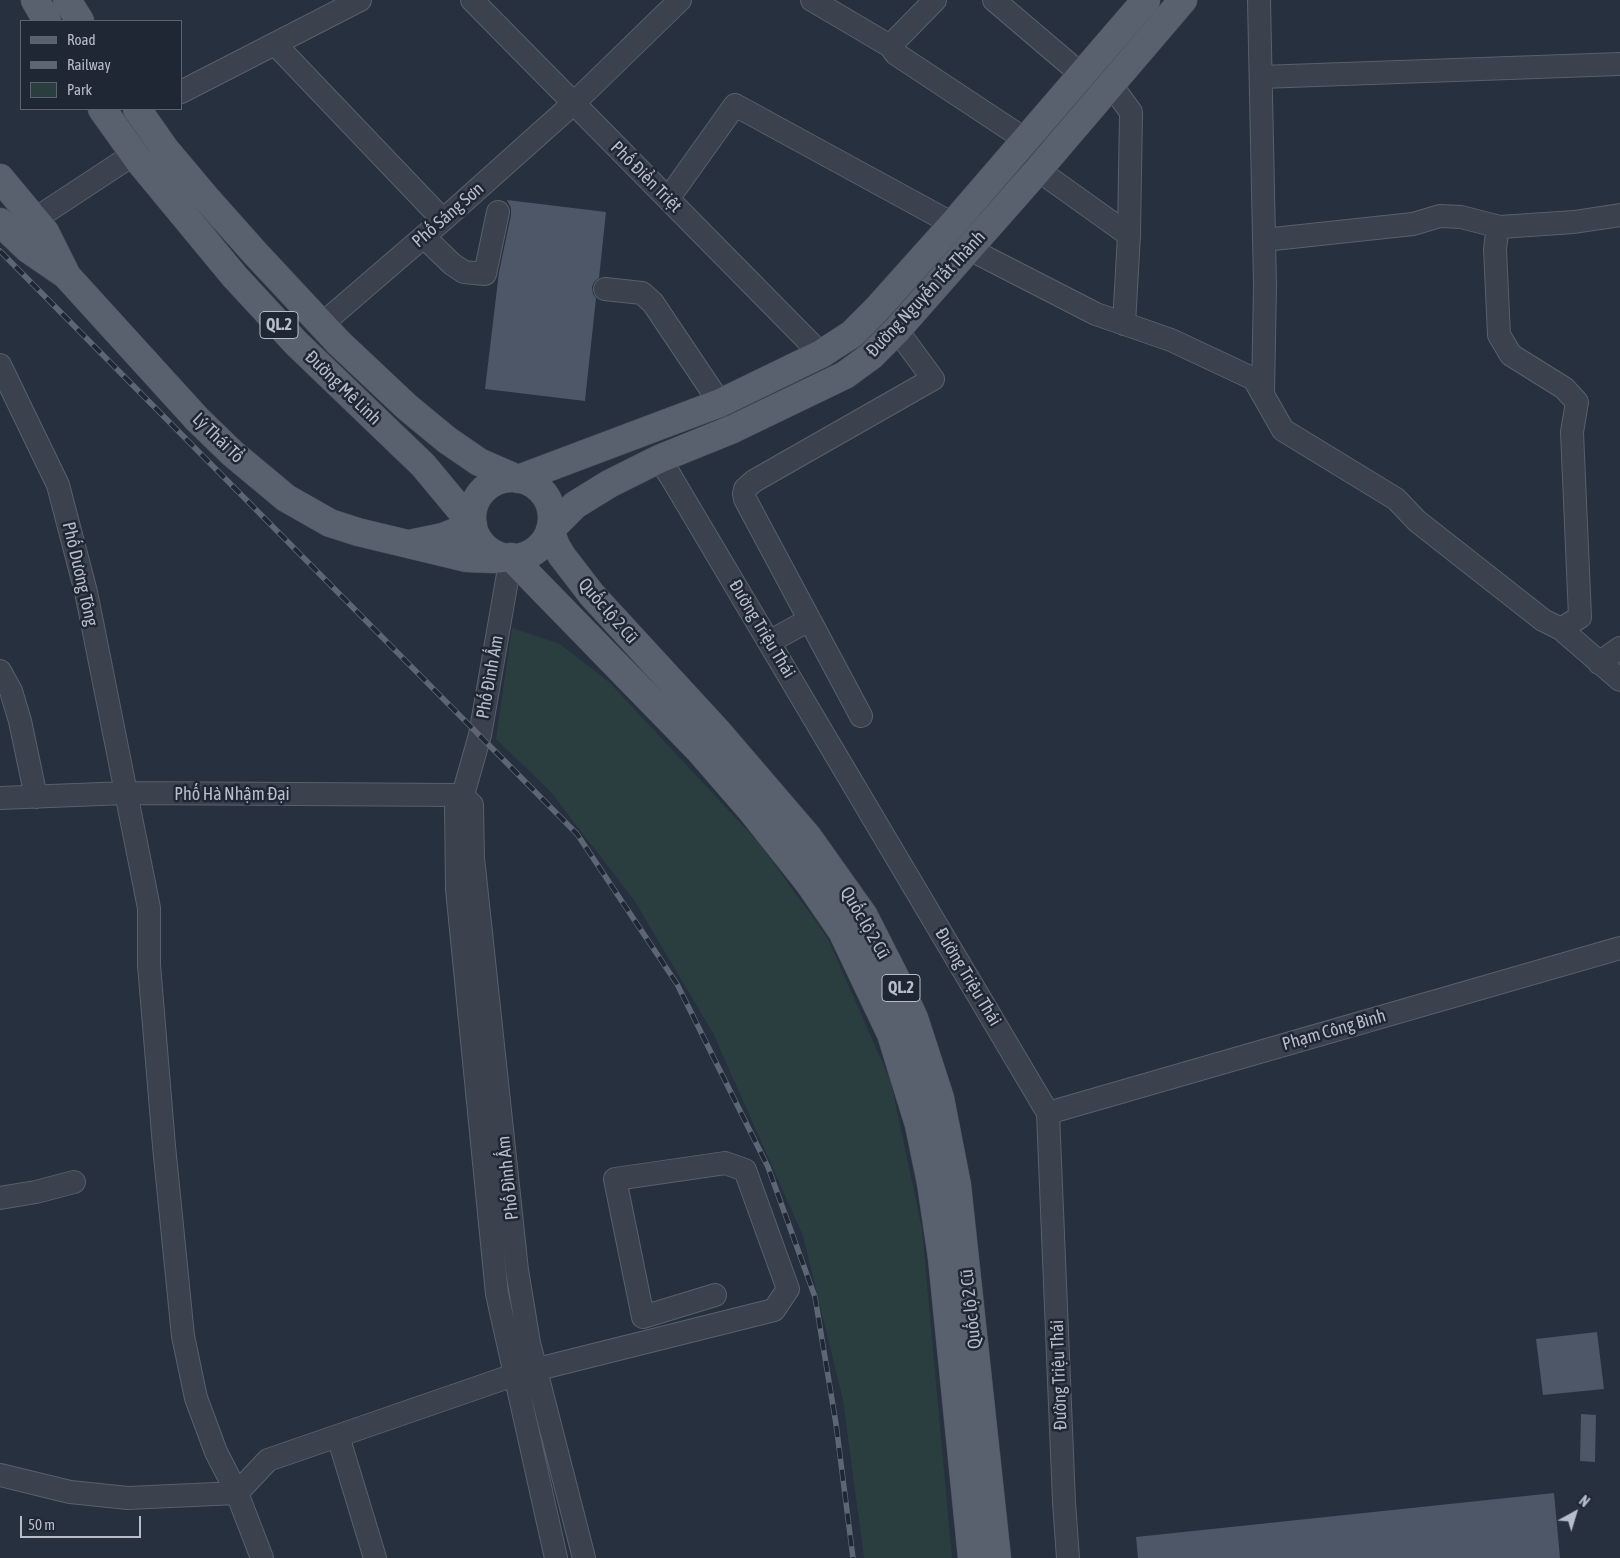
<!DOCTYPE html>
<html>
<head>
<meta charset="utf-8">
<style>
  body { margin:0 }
  #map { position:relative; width:1620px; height:1558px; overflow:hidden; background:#27303e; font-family:"Asap Condensed",sans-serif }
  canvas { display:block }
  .legend { position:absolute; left:20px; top:20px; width:162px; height:90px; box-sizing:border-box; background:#1f2734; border:1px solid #5c6370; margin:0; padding:6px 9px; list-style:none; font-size:15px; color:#b7bdc9 }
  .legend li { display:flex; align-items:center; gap:10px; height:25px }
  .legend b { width:25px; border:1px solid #5c6370 }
  .north { position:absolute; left:1550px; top:1488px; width:50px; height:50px; -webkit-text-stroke:4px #1f2734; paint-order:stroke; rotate:39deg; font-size:14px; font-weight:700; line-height:20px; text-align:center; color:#b7bdc9 }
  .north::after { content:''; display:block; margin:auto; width:18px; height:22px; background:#b7bdc9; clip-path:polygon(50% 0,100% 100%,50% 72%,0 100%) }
  .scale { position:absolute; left:20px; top:1516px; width:121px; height:22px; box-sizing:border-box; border:2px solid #b7bdc9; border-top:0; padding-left:6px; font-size:15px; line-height:18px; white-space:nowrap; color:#b7bdc9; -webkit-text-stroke:4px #1f2734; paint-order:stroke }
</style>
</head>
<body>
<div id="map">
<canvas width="1620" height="1558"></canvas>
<ul class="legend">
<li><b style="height:6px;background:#59616e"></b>Road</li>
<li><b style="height:6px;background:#5d6675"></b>Railway</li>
<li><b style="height:14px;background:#2a3e40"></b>Park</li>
</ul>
<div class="north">N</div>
<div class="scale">50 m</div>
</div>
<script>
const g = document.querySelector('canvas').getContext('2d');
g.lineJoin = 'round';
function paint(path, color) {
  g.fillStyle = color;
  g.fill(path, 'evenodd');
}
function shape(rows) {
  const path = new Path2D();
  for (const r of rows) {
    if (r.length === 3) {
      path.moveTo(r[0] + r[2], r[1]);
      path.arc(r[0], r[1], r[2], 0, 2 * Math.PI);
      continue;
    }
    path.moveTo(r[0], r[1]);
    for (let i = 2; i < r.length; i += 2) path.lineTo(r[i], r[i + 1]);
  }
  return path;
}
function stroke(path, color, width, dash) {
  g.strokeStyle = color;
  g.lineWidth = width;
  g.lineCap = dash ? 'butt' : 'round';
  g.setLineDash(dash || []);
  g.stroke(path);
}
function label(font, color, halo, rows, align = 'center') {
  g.font = font + ' "Asap Condensed",sans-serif';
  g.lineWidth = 5;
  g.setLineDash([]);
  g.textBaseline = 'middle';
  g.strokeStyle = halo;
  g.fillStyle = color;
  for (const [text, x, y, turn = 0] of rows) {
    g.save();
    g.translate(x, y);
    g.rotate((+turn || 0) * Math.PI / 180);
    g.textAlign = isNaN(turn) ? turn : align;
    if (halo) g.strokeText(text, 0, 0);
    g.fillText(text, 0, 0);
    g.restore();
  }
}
paint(shape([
  [512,628,560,644,609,682,759,843,827,937,891,1082,922,1229,952,1558,864,1558,843,1400,803,1236,713,1033,634,900,550,791,496,739]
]), '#2a3e40');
paint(shape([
  [507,200,606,212,599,278,594,282,592,287,593,294,596,298,585,401,485,389,499,272,511,215,511,208],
  [1597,1332,1604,1389,1543,1395,1536,1339],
  [1581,1414,1596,1415,1595,1462,1580,1461],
  [1554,1493,1560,1558,1138,1558,1136,1537]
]), '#4d5767');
const minor = shape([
  [472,0,821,354],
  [812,0,890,46,896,54,1026,140],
  [994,0,1082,75],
  [1259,0,1265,285,1263,395],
  [275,44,443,220],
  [890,46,935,0],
  [1261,77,1620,64],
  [181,92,360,0],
  [1038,170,1129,235,1131,112,1111,85],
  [668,199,735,105,953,224],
  [20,229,134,154],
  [424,237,452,264,464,272,485,274,498,212],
  [1264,240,1413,224,1440,216,1461,217,1500,227,1574,222,1620,215],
  [970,246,981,255,1096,314,1171,340,1254,379,1283,430,1396,499,1417,521,1543,620,1561,629,1580,617,1572,432,1577,402,1564,388,1511,355,1499,335,1495,249,1497,233,1500,227],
  [605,289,642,293,653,303,720,403],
  [1124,324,1129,235],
  [321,325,443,220,574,103,680,0],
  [0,365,58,485,86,592,149,908,149,965,164,1146,183,1336,196,1398,216,1452,237,1493,262,1558],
  [659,459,671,477,1048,1113,1064,1502,1068,1558],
  [511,557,480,735,463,795,456,806,457,889,497,1294,556,1558],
  [1561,629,1620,680],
  [769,642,809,620],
  [1599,663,1620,648],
  [0,671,11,691,20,721,36,797],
  [861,716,745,499,744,494,745,489,754,481,933,379,897,330],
  [0,798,126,793,463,795],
  [468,801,472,805,473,858,517,1270,529,1343,584,1558],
  [1048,1113,1620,948],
  [0,1198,36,1192,74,1182],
  [338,1436,375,1558],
  [0,1475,70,1492,128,1498,237,1493,268,1460,514,1375,774,1310,788,1289,745,1170,725,1163,615,1179,643,1317,715,1295]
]);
const major = shape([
  [35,0,47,21],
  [67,0,80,21],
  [102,109,139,161,235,277,296,343,423,465,473,525,443,537,414,543],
  [137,109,165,149,207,199,255,253,339,343,407,407,447,440,479,462,518,479,720,403,821,354,852,334,876,310,953,224,1146,0],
  [0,178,45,232,66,274],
  [0,222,28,249,66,275,197,419,232,453,286,498,330,523,358,532,466,558,493,559,511,557,700,751,752,811,809,883,842,931,891,1034,919,1125,931,1183,942,1258,972,1558],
  [512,518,40],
  [997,1558,957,1185,940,1098,914,1018,897,981,864,916,808,837,718,732,592,595,562,556,556,546,550,530,575,505,609,484,659,459,733,429,845,375,871,356,897,330,1038,170,1183,0]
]);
stroke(minor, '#58606c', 24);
stroke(major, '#444b58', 29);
stroke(minor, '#3b424e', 22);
stroke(major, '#59616e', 28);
const rail = shape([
  [0,251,577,834,677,984,768,1167,815,1297,836,1424,853,1558]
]);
stroke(rail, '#5d6675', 5.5);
stroke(rail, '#1f2734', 4, [11]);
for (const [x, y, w] of [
  [279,325,38],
  [901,988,38]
]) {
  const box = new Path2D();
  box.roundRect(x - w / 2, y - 13.5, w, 27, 4);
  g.fillStyle = '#1f2734';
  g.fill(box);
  stroke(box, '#b7bdc9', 1);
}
label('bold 16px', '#b7bdc9', null, [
  ["QL.2",279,325],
  ["QL.2",901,988]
]);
label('18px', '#b7bdc9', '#1f2734', [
  ["Phố Điển Triệt",646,177,45],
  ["Phố Sáng Sơn",448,215,-41],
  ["Đường Nguyễn Tất Thành",926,294,-47],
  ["Đường Mê Linh",343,388,44],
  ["Lý Thái Tổ",218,438,44],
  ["Phố Dương Tông",80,574,77],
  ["Quốc lộ 2 Cũ",608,611,49],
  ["Đường Triệu Thái",762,629,59],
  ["Phố Đình Ấm",490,677,-80],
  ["Phố Hà Nhậm Đại",232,794],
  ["Quốc lộ 2 Cũ",865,923,60],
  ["Đường Triệu Thái",968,977,59],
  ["Phạm Công Bình",1334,1030,-16],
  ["Phố Đình Ấm",508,1178,-96],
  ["Quốc lộ 2 Cũ",971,1309,-96],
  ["Đường Triệu Thái",1059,1375,-92]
]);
</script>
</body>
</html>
